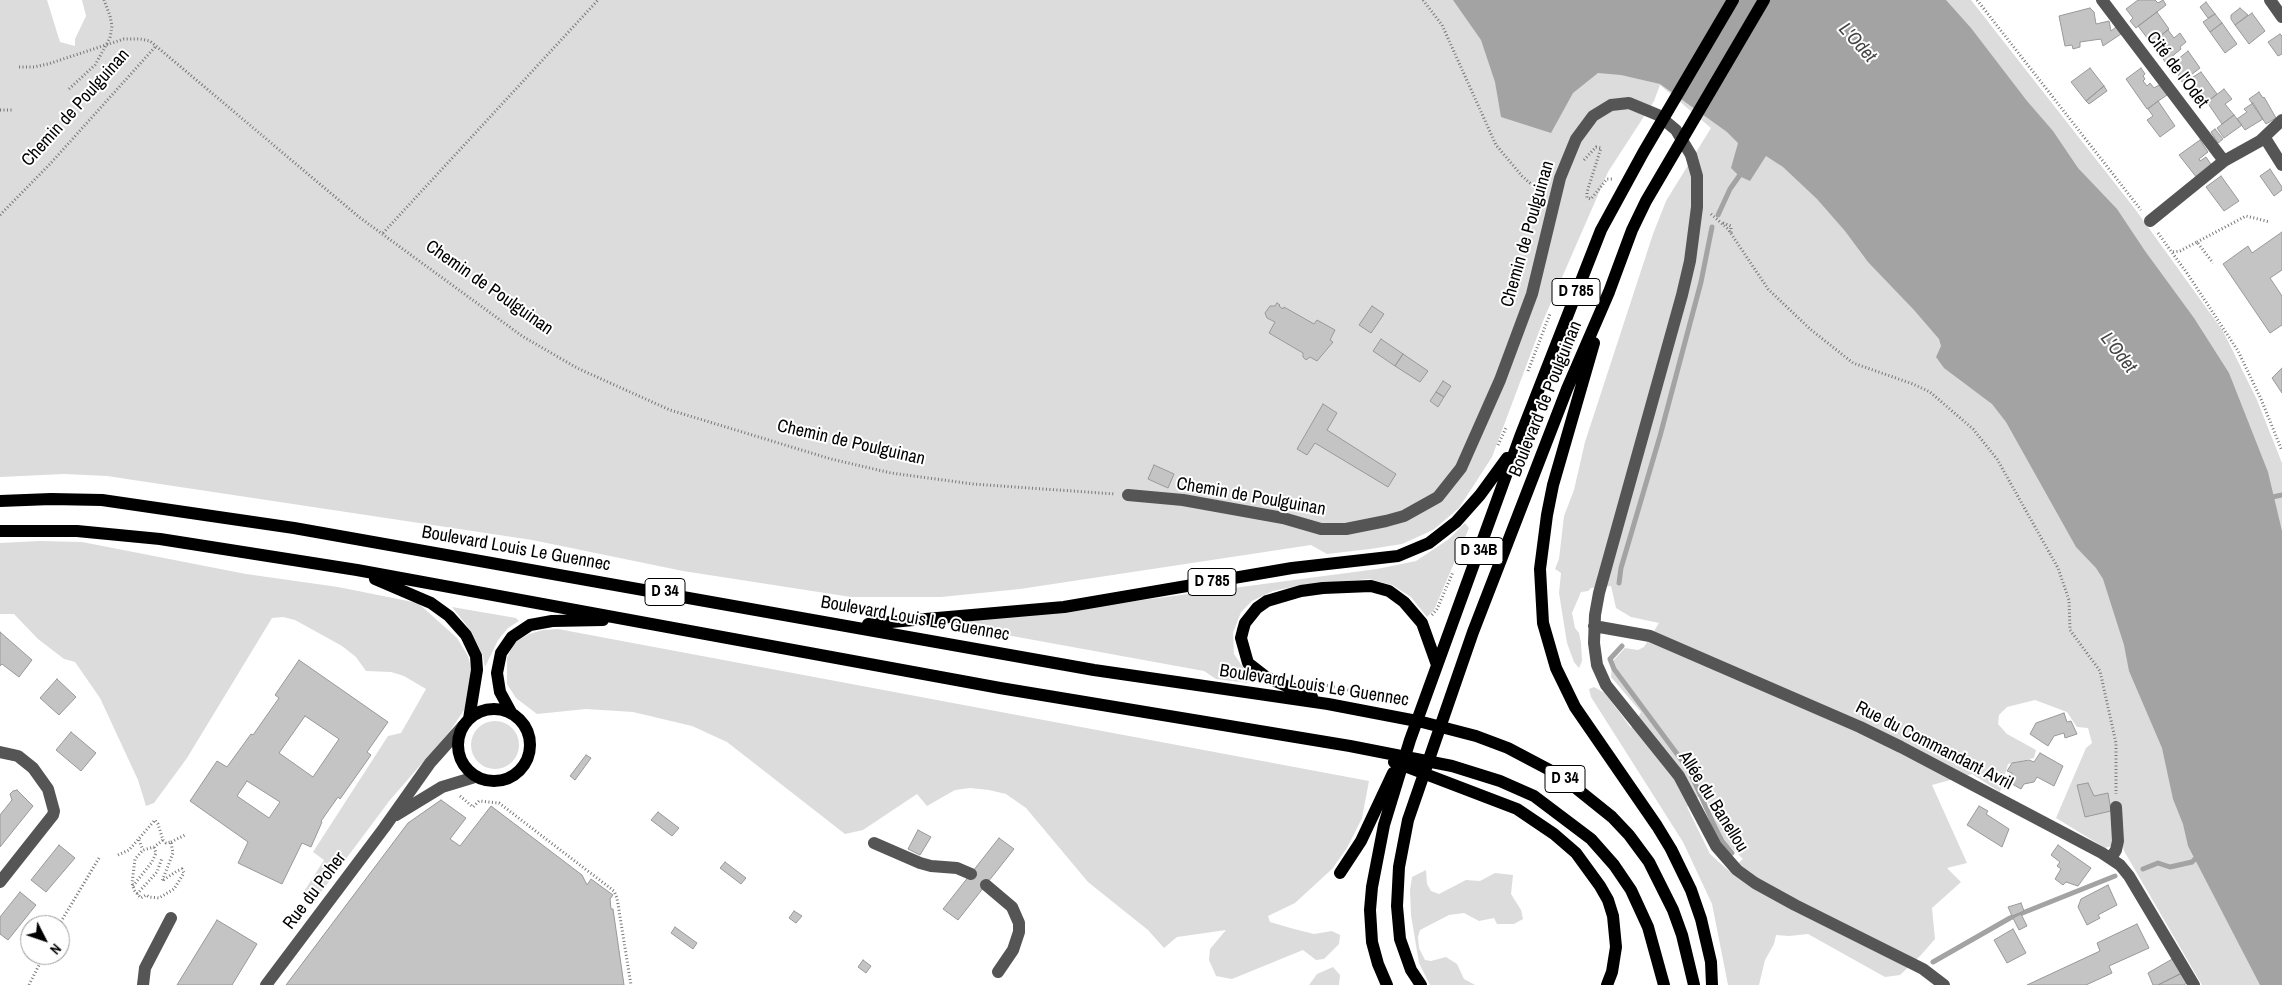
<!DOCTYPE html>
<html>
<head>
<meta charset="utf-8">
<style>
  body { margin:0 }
  #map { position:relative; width:2282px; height:985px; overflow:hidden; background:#fff; font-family:"Archivo Narrow",sans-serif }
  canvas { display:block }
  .north { position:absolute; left:20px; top:915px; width:50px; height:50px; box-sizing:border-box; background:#fff; border:1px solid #999; border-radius:50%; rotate:131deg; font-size:14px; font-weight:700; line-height:20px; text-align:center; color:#000 }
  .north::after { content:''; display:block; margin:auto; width:18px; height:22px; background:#000; clip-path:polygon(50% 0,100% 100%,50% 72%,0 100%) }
</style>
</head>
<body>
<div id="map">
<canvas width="2282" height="985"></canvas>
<div class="north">N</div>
</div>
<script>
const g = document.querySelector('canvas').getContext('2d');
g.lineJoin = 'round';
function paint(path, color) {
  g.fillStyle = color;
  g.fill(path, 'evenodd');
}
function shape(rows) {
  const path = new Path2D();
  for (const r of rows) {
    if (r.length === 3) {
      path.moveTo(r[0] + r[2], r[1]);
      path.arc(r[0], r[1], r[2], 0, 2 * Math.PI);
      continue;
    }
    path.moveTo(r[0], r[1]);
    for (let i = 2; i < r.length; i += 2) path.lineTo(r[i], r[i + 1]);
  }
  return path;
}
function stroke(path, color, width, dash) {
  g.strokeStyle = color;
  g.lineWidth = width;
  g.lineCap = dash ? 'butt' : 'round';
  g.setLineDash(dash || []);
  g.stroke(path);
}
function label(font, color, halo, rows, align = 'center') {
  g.font = font + ' "Archivo Narrow",sans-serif';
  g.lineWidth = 4;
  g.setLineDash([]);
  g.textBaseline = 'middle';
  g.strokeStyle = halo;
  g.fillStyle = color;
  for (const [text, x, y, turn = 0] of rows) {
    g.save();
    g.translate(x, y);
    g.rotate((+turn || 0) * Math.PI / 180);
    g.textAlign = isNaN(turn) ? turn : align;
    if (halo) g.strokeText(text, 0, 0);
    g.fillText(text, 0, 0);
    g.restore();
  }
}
paint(shape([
  [0,0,47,0,60,42,75,46,75,39,86,16,82,0,1699,0,1924,167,2282,985,2202,985,2124,851,2122,843,2105,848,2056,818,2086,748,2092,743,2088,728,2077,727,2067,712,2035,700,2007,707,1999,715,1998,724,2007,734,2036,750,2034,758,2008,764,2000,792,1972,774,1932,785,1967,863,1947,868,1961,882,1932,908,1935,939,1921,955,1900,975,1885,977,1808,934,1789,936,1776,935,1774,944,1765,960,1759,985,1728,985,1712,904,1683,842,1591,697,1589,689,1594,687,1605,693,1631,728,1641,712,1611,677,1612,662,1625,648,1638,650,1644,647,1659,623,1631,617,1616,608,1611,586,1591,588,1588,591,1581,592,1572,613,1575,628,1579,633,1581,643,1582,661,1579,668,1574,662,1567,643,1559,593,1561,573,1555,569,1559,559,1564,516,1574,490,1585,442,1653,234,1666,201,1711,128,1660,85,1654,101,1608,172,1543,321,1492,457,1459,508,1433,530,1402,544,1370,549,1327,554,1311,545,1020,589,941,597,851,597,683,571,532,540,107,476,64,474,0,477],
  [1704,792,1722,839,1743,859,1729,871,1710,854,1687,807],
  [1884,0,1971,0,2135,209,2223,331,2257,400,2282,463,2282,639],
  [1465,523,1469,528,1434,610,1427,617,1411,597,1392,585,1369,579,1301,585,1273,591,1252,601,1241,612,1233,633,1234,654,1242,666,1251,675,1248,683,1216,679,1204,671,946,624,948,621,1120,603,1377,569,1416,561,1449,539],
  [39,541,82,542,246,574,338,587,418,603,457,638,468,656,472,672,466,707,450,731,390,800,313,903,303,893,324,860,313,852,388,736,401,733,426,689,404,676,391,672,366,671,356,657,342,646,295,620,283,617,272,618,187,758,154,803,146,806,138,780,100,698,75,662,64,659,38,639,14,614,0,614,0,543],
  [452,607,516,618,519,621,508,628,498,640,485,667,483,656,471,631],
  [558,629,1369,781,1362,818,1347,848,1332,869,1295,903,1268,916,1270,922,1294,929,1314,934,1332,931,1340,935,1339,944,1324,959,1316,960,1303,950,1232,979,1216,976,1209,960,1210,949,1226,930,1177,937,1164,948,1148,930,1088,882,1026,808,1006,794,989,790,970,788,955,790,927,806,917,794,863,830,845,834,727,742,692,726,633,712,586,709,537,714,516,698,507,684,507,658,514,643,529,634,543,630],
  [495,745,24],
  [1426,870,1427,884,1431,891,1439,894,1466,880,1480,881,1495,873,1513,875,1511,894,1521,910,1523,919,1514,924,1497,924,1494,918,1479,921,1464,913,1449,915,1420,930,1418,937,1419,948,1425,960,1431,961,1446,957,1457,964,1464,979,1475,985,1430,985,1419,963,1411,915,1410,890,1412,877],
  [1333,967,1340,975,1339,985,1309,985,1317,974]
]), '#dcdcdc');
paint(shape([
  [1453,0,1946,0,1971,28,2027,101,2053,131,2078,168,2117,209,2145,251,2194,318,2229,373,2268,472,2282,531,2282,985,2260,985,2188,846,2183,824,2173,799,2162,748,2129,671,2124,645,2103,579,2096,568,2076,547,2006,422,1992,404,1944,368,1936,357,1941,346,1939,339,1914,310,1868,262,1845,231,1817,199,1783,167,1766,156,1750,181,1739,176,1731,168,1738,143,1727,132,1660,84,1621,75,1598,73,1573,93,1551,133,1501,117,1495,82,1481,40]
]), '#a3a3a3');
stroke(shape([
  [1718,215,1730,189,1742,172],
  [2268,498,2282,495],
  [1619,583,1621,568,1660,436,1701,282,1712,227],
  [1622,646,1610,659,1614,669,1689,770,1715,827,1722,841,1732,853],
  [2143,869,2158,863,2170,867,2192,862,2199,855],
  [1933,962,2010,918,2115,876]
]), '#a3a3a3', 5);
const building = shape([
  [2138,0,2155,0,2158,3,2163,0,2166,5,2136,28,2130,21,2133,18,2126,9,2138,0],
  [2206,2,2215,14,2208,18,2200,7,2206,2],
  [2090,8,2094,12,2096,24,2109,21,2111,31,2116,27,2121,34,2103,46,2101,39,2080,42,2080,47,2073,49,2072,45,2065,46,2059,16,2090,8],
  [2240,8,2248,15,2235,25,2231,19,2231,15,2240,8],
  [2157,12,2169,29,2151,43,2138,26,2157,12],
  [2252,13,2265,31,2249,44,2235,25,2252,13],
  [2215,14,2222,23,2210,32,2203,22,2215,14],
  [2222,23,2237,44,2225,53,2210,32,2222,23],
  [2168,30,2174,38,2180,33,2186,42,2180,47,2181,49,2165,62,2153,41,2168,30],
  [2280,34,2282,36,2282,54,2278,56,2268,42,2280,34],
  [2188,51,2200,68,2182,82,2178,76,2180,73,2172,64,2188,51],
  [2090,68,2104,86,2086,101,2071,82,2090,68],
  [2141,68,2145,74,2143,76,2145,79,2143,81,2147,86,2150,83,2154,88,2159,85,2167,95,2147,109,2126,79,2141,68],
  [2201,72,2217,94,2207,102,2190,79,2201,72],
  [2104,86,2107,91,2089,104,2086,101,2104,86],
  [2224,89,2232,99,2225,104,2234,115,2222,124,2207,102,2224,89],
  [2259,92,2263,98,2264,97,2276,118,2266,124,2249,99,2259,92],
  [2158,101,2175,126,2160,137,2147,120,2153,116,2148,109,2158,101],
  [2253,103,2263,119,2245,130,2237,119,2247,112,2244,109,2253,103],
  [2234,115,2242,125,2224,138,2217,128,2234,115],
  [2215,129,2223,139,2218,143,2211,132,2215,129],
  [2200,140,2208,152,2199,159,2200,161,2206,157,2212,166,2197,178,2179,155,2200,140],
  [2270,169,2282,187,2282,190,2274,196,2260,176,2270,169],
  [2221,176,2239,201,2224,211,2206,187,2221,176],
  [2282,232,2282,270,2270,278,2282,296,2282,325,2270,333,2223,264,2248,246,2252,253,2282,232],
  [1277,303,1280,305,1279,306,1283,309,1284,307,1314,324,1317,320,1335,330,1330,340,1333,342,1317,361,1310,357,1306,360,1303,357,1303,353,1269,333,1275,322,1267,318,1265,313,1270,306,1275,306,1277,303],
  [1372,306,1384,314,1371,333,1359,325,1372,306],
  [1381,339,1403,354,1395,366,1373,351,1381,339],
  [1403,354,1428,371,1420,382,1395,366,1403,354],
  [2282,368,2282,393,2272,378,2282,368],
  [1443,381,1451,386,1444,397,1436,392,1443,381],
  [1436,392,1444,397,1438,407,1430,401,1436,392],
  [1323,404,1337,413,1327,430,1396,474,1388,487,1315,443,1307,455,1297,449,1323,404],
  [1154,465,1174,474,1168,488,1148,479,1154,465],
  [0,632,32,660,19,677,2,664,0,666,0,632],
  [299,660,388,722,367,752,371,755,340,799,338,797,321,821,322,822,311,847,302,843,282,884,238,863,248,842,190,801,217,761,227,767,251,734,253,735,279,698,275,695,299,660],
  [305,716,339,739,313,777,279,753,305,716],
  [247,781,280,802,269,818,237,796,247,781],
  [57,679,76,697,59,715,40,698,57,679],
  [2064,713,2067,722,2071,721,2077,734,2065,738,2064,733,2054,736,2048,746,2030,734,2036,723,2064,713],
  [71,732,96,753,81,771,56,750,71,732],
  [2040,753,2063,766,2054,786,2037,777,2034,782,2024,784,2021,789,2007,781,2012,773,2007,771,2012,763,2029,760,2034,762,2040,753],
  [586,755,591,758,575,780,570,776,586,755],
  [2088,783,2094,796,2108,793,2111,811,2085,817,2077,785,2088,783],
  [17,790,33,806,0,847,0,815,12,800,10,794,13,791,17,790],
  [441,800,466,818,450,839,460,846,491,806,582,875,587,885,591,879,613,895,610,899,611,909,613,909,624,985,286,985,408,823,441,800],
  [1979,806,1988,811,1986,814,2009,829,2002,847,1967,825,1979,806],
  [658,812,679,828,672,836,651,820,658,812],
  [918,830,931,837,920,855,908,849,918,830],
  [999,838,1014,849,958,920,943,909,999,838],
  [59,845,75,858,46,892,31,880,59,845],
  [2058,845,2091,868,2078,886,2066,882,2063,885,2055,879,2061,869,2057,866,2060,862,2051,855,2058,845],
  [725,862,746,878,741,884,720,868,725,862],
  [2108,885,2117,905,2098,915,2100,918,2087,925,2078,907,2081,899,2108,885],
  [20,892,36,905,8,940,0,934,0,917,20,892],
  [2021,903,2024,911,2012,916,2008,907,2021,903],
  [794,911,802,916,796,923,789,918,794,911],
  [2021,914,2027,926,2019,930,2013,918,2021,914],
  [217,920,257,944,232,985,177,985,217,920],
  [2137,924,2149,948,2109,966,2112,973,2086,985,2027,985,2100,951,2097,943,2137,924],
  [675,927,697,943,693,949,671,933,675,927],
  [2013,929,2026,953,2007,963,1994,940,2013,929],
  [2174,958,2182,973,2158,985,2153,985,2148,973,2174,958],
  [863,960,871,966,866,973,858,967,863,960],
  [2182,973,2188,983,2183,985,2158,985,2182,973]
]);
paint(building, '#c4c4c4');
stroke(building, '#999', 1);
stroke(shape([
  [1423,0,1442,25,1496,145,1522,176,1531,184,1545,187],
  [1977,0,2141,210],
  [19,67,34,67,48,64,124,39,140,39,150,41,359,217,522,336,577,368,670,410,831,459,891,473,973,484,1115,494],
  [69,89,95,65,110,38,112,26,110,16,104,0],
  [0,110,14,110],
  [1584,160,1596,147,1601,148,1587,192,1587,198,1591,199,1607,179,1613,179],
  [1711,214,1728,229,1768,289,1810,329,1853,363,1913,384,1930,392,1973,429,1997,459,2058,568,2069,600,2070,630,2100,671,2116,743,2116,794],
  [0,215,50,164,156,46],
  [1723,223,1731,226,1731,233],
  [383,233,598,0],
  [2158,233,2189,276,2238,351,2261,399,2282,451],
  [2197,242,2246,216,2270,222],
  [2173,252,2180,251,2197,242,2213,263],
  [1528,371,1550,314],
  [1498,445,1506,428],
  [1432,615,1437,609,1453,572],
  [1320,684,1390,699],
  [460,796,473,807,479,801,499,803,614,891,617,898,631,985],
  [139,840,143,850],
  [171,842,185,835],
  [118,855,129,850,155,820,158,824,163,840,166,843,171,842,173,853,162,881,177,871,182,869,184,873,174,889,159,898,149,897,146,895,141,898,134,890,132,883,135,859,143,850,154,847,163,840],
  [133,886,152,862,156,853,154,847],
  [137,894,157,872,162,858],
  [59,925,99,858],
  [29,985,44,955]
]), '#777', 3, [1, 2.5]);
stroke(shape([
  [2102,0,2224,161,2260,141,2282,120],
  [2270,0,2282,17],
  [2265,138,2282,165],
  [2150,221,2224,161],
  [1128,495,1183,500,1283,518,1321,529,1346,529,1386,521,1404,516,1438,497,1461,468,1500,380,1532,294,1560,178,1576,139,1593,116,1611,105,1629,103,1658,115,1676,130,1691,155,1697,176,1697,207,1690,261,1682,295,1599,593,1595,615,1594,643,1597,665,1606,685,1679,776,1716,846,1737,870,1755,883,1795,905,1923,969,1944,985],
  [1594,626,1650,636,1860,727,1901,747,2102,853,2120,865,2129,876,2194,985],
  [0,752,18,756,33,768,48,789,54,811,53,815,0,882],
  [396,815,442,787,475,777],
  [874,843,920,863,931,866,957,868,971,874],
  [2111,858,2116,850,2118,841,2116,807],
  [986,885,1012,907,1019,923,1019,932,1013,950,998,972],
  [143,985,145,968,171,918],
  [266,985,384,828,430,763,463,726]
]), '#555', 12);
stroke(shape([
  [1594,343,1553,485,1547,515,1540,569,1543,623,1556,668,1575,707,1657,826,1671,849,1691,890,1701,919,1711,962,1712,985],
  [0,501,51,499,102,500,294,528,1094,670,1328,704,1422,722,1476,736,1508,748,1561,776,1612,817,1629,835,1649,862,1673,910,1682,935,1694,985],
  [0,531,77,531,160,539,357,570,1000,688,1350,746,1452,766,1500,781,1534,796,1591,839,1614,865,1631,890,1648,927,1664,985],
  [375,579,431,603,449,616,466,635,476,656,477,670,469,719],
  [868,624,1064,607,1292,568,1398,556,1429,543,1456,522,1480,495,1507,458],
  [1312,697,1266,677,1248,663,1241,638,1243,630,1245,623,1257,608,1267,601,1301,591,1323,588,1371,586,1389,591,1404,602,1422,623,1437,665],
  [494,745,36],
  [512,714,500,692,497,673,501,653,512,637,530,625,552,621,603,620],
  [1394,762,1517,809,1554,834,1576,853,1600,886,1608,900,1613,916,1616,947,1612,972,1607,985],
  [1340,873,1361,841,1393,773],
  [1387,985,1378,964,1372,942,1370,910,1372,887,1384,825,1410,740,1520,437,1601,230,1643,153,1733,0],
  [1421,985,1411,970,1400,939,1397,906,1399,867,1408,820,1473,632,1567,389,1609,292,1632,230,1646,201,1764,0]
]), '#000', 12);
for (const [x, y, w] of [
  [1576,292,48],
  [1479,551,48],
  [1212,582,48],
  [665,592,40],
  [1565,779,40]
]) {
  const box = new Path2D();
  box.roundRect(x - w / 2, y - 13.5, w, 27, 4);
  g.fillStyle = '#fff';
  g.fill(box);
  stroke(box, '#000', 1);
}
label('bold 16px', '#000', null, [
  ["D 785",1576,292],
  ["D 34B",1479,551],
  ["D 785",1212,582],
  ["D 34",665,592],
  ["D 34",1565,779]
]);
label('18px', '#000', '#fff', [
  ["Cité de l'Odet",2177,70,53],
  ["Chemin de Poulguinan",76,108,-48],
  ["Chemin de Poulguinan",1528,234,-74],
  ["Chemin de Poulguinan",489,288,35],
  ["Boulevard de Poulguinan",1546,399,-68],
  ["Chemin de Poulguinan",851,443,13],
  ["Chemin de Poulguinan",1251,497,10],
  ["Boulevard Louis Le Guennec",516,549,10],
  ["Boulevard Louis Le Guennec",915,619,10],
  ["Boulevard Louis Le Guennec",1314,686,9],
  ["Rue du Commandant Avril",1934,746,27],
  ["Allée du Banellou",1713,802,58],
  ["Rue du Poher",315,891,-53]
]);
label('italic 19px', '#444', '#fff', [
  ["L'Odet",1857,43,48],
  ["L'Odet",2118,353,52]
]);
</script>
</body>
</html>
